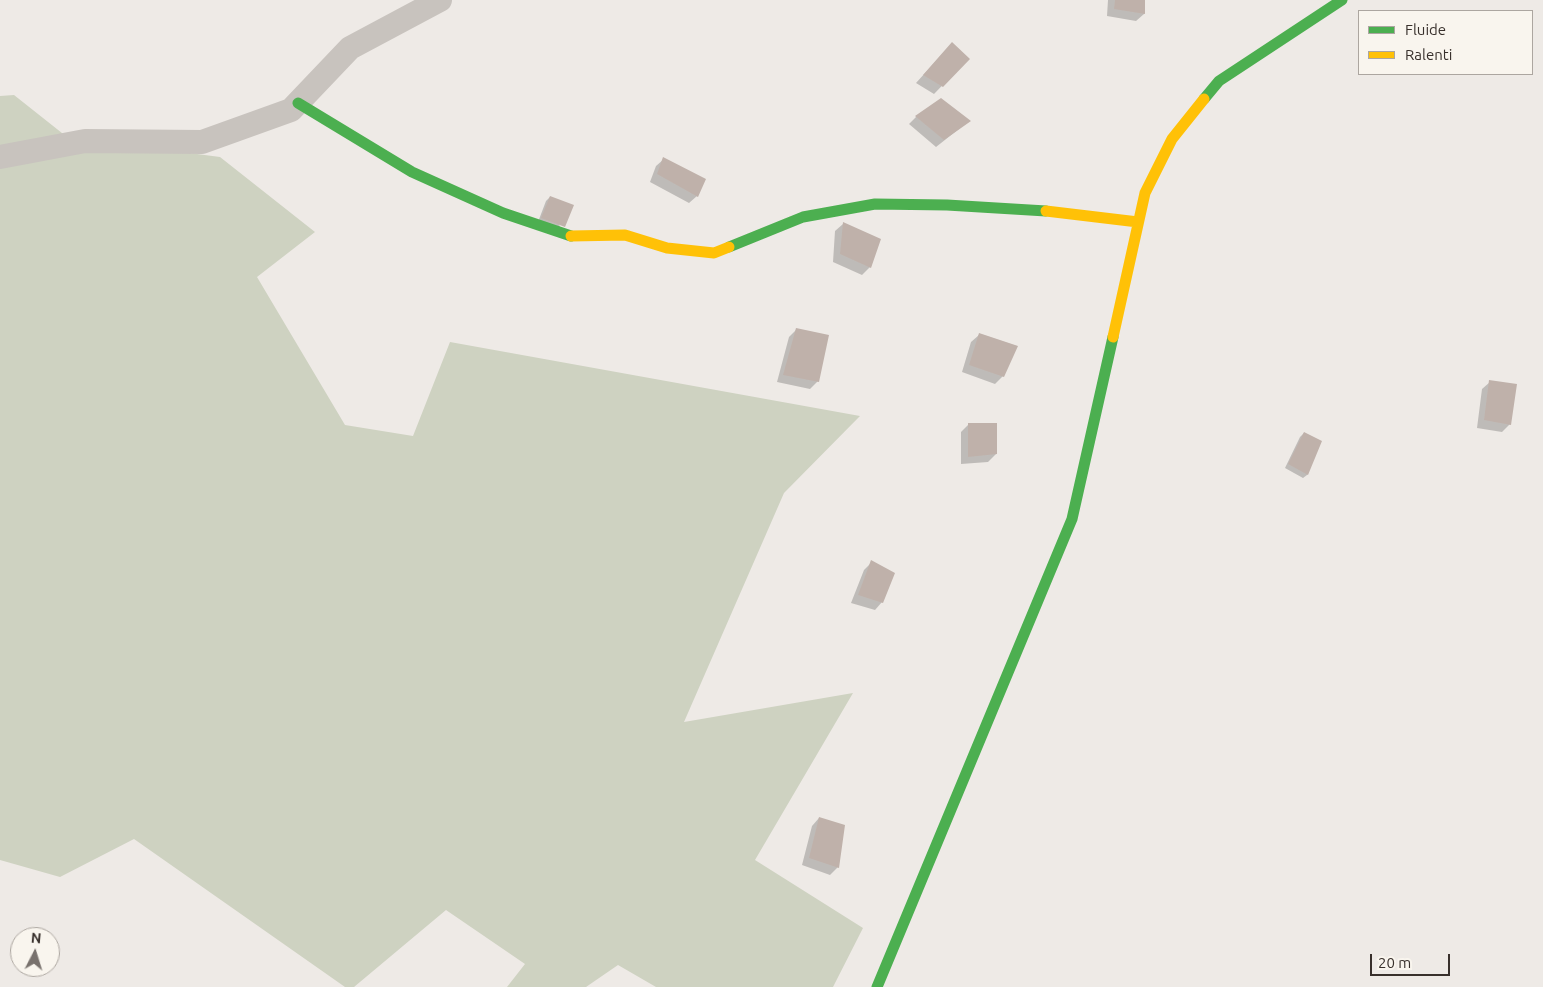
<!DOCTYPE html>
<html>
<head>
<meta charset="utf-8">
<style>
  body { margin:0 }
  #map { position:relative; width:1543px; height:987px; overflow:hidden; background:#eeeae6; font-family:Ubuntu,sans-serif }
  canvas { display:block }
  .legend { position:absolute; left:1358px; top:10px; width:175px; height:65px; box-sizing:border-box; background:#f9f5ee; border:1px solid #aca6a0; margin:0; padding:6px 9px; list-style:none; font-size:15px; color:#38302c }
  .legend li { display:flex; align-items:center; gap:10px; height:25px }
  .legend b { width:25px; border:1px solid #aca6a0 }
  .north { position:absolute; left:10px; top:927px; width:50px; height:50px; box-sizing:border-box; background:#f9f5ee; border:1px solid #aca6a0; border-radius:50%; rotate:5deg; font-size:14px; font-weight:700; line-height:20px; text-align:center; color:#38302c }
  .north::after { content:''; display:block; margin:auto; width:18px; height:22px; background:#78716d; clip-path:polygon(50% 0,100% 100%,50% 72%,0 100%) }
  .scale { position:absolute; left:1370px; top:954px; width:80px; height:22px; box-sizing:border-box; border:2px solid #38302c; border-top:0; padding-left:6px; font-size:15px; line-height:18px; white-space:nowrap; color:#38302c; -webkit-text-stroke:4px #f9f5ee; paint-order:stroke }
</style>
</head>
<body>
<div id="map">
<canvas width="1543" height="987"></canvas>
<ul class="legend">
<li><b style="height:6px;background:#4caf50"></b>Fluide</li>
<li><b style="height:6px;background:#ffc107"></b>Ralenti</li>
</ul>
<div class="north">N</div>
<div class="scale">20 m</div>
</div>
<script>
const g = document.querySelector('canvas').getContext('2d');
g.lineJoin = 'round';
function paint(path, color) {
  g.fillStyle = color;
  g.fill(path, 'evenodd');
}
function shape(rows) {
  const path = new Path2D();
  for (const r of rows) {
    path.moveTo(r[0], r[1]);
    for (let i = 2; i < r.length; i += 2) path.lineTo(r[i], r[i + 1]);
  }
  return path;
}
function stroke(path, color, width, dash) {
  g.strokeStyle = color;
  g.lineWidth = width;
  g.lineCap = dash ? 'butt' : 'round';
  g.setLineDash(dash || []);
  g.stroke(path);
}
paint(shape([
  [14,95,67,137,220,157,315,232,257,277,345,425,413,436,450,342,860,416,784,493,684,722,853,693,755,860,863,928,833,987,656,987,618,965,586,987,507,987,525,964,446,910,354,987,345,987,134,839,60,877,0,860,0,96]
]), '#ced2c1');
paint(shape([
  [1108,0,1144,0,1144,14,1136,21,1107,16],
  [944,52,968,59,934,94,916,83],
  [940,100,969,121,936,147,909,124,916,117],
  [664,159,697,196,689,203,650,182,656,166],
  [550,197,561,230,538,222,546,201],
  [843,224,870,267,862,275,833,262,835,231],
  [797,329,818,381,810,389,777,382,789,337],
  [979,335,1003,376,995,384,962,372,971,342],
  [1490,382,1510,424,1502,432,1477,428,1482,389],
  [969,424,996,454,988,462,961,464,961,432],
  [1304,433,1321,442,1307,475,1303,478,1285,468,1300,437],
  [872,562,882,602,875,610,851,603,864,570],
  [819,818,838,867,830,875,802,865,812,826]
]), '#0003');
paint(shape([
  [1115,0,1145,0,1145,14,1114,9],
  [952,42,970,59,943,87,923,75],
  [941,98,971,121,944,140,915,116],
  [663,157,706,179,698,197,657,174],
  [550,196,574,205,565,227,541,218],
  [843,222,881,239,871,268,840,254],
  [796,328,829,335,819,382,783,375],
  [979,333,1018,346,1004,377,969,365],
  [1489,380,1517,384,1511,425,1484,420],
  [968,423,997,423,997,454,968,457],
  [1304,432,1322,441,1308,475,1288,464],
  [871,560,895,573,883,603,858,595],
  [819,817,845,825,839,868,809,858]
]), '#bfb1aa');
stroke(shape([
  [0,157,85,141,202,142,291,110,350,48,440,0]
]), '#c8c3be', 24);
stroke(shape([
  [1204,99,1219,81,1342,0],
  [298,103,412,172,503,213,571,236],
  [729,247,803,217,875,204,947,205,1046,211],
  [877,987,1072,519,1113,337]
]), '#4caf50', 11);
stroke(shape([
  [1046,211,1138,222],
  [571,236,625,235,667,248,714,253,729,247],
  [1113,337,1145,193,1172,139,1204,99]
]), '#ffc107', 11);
</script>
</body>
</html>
